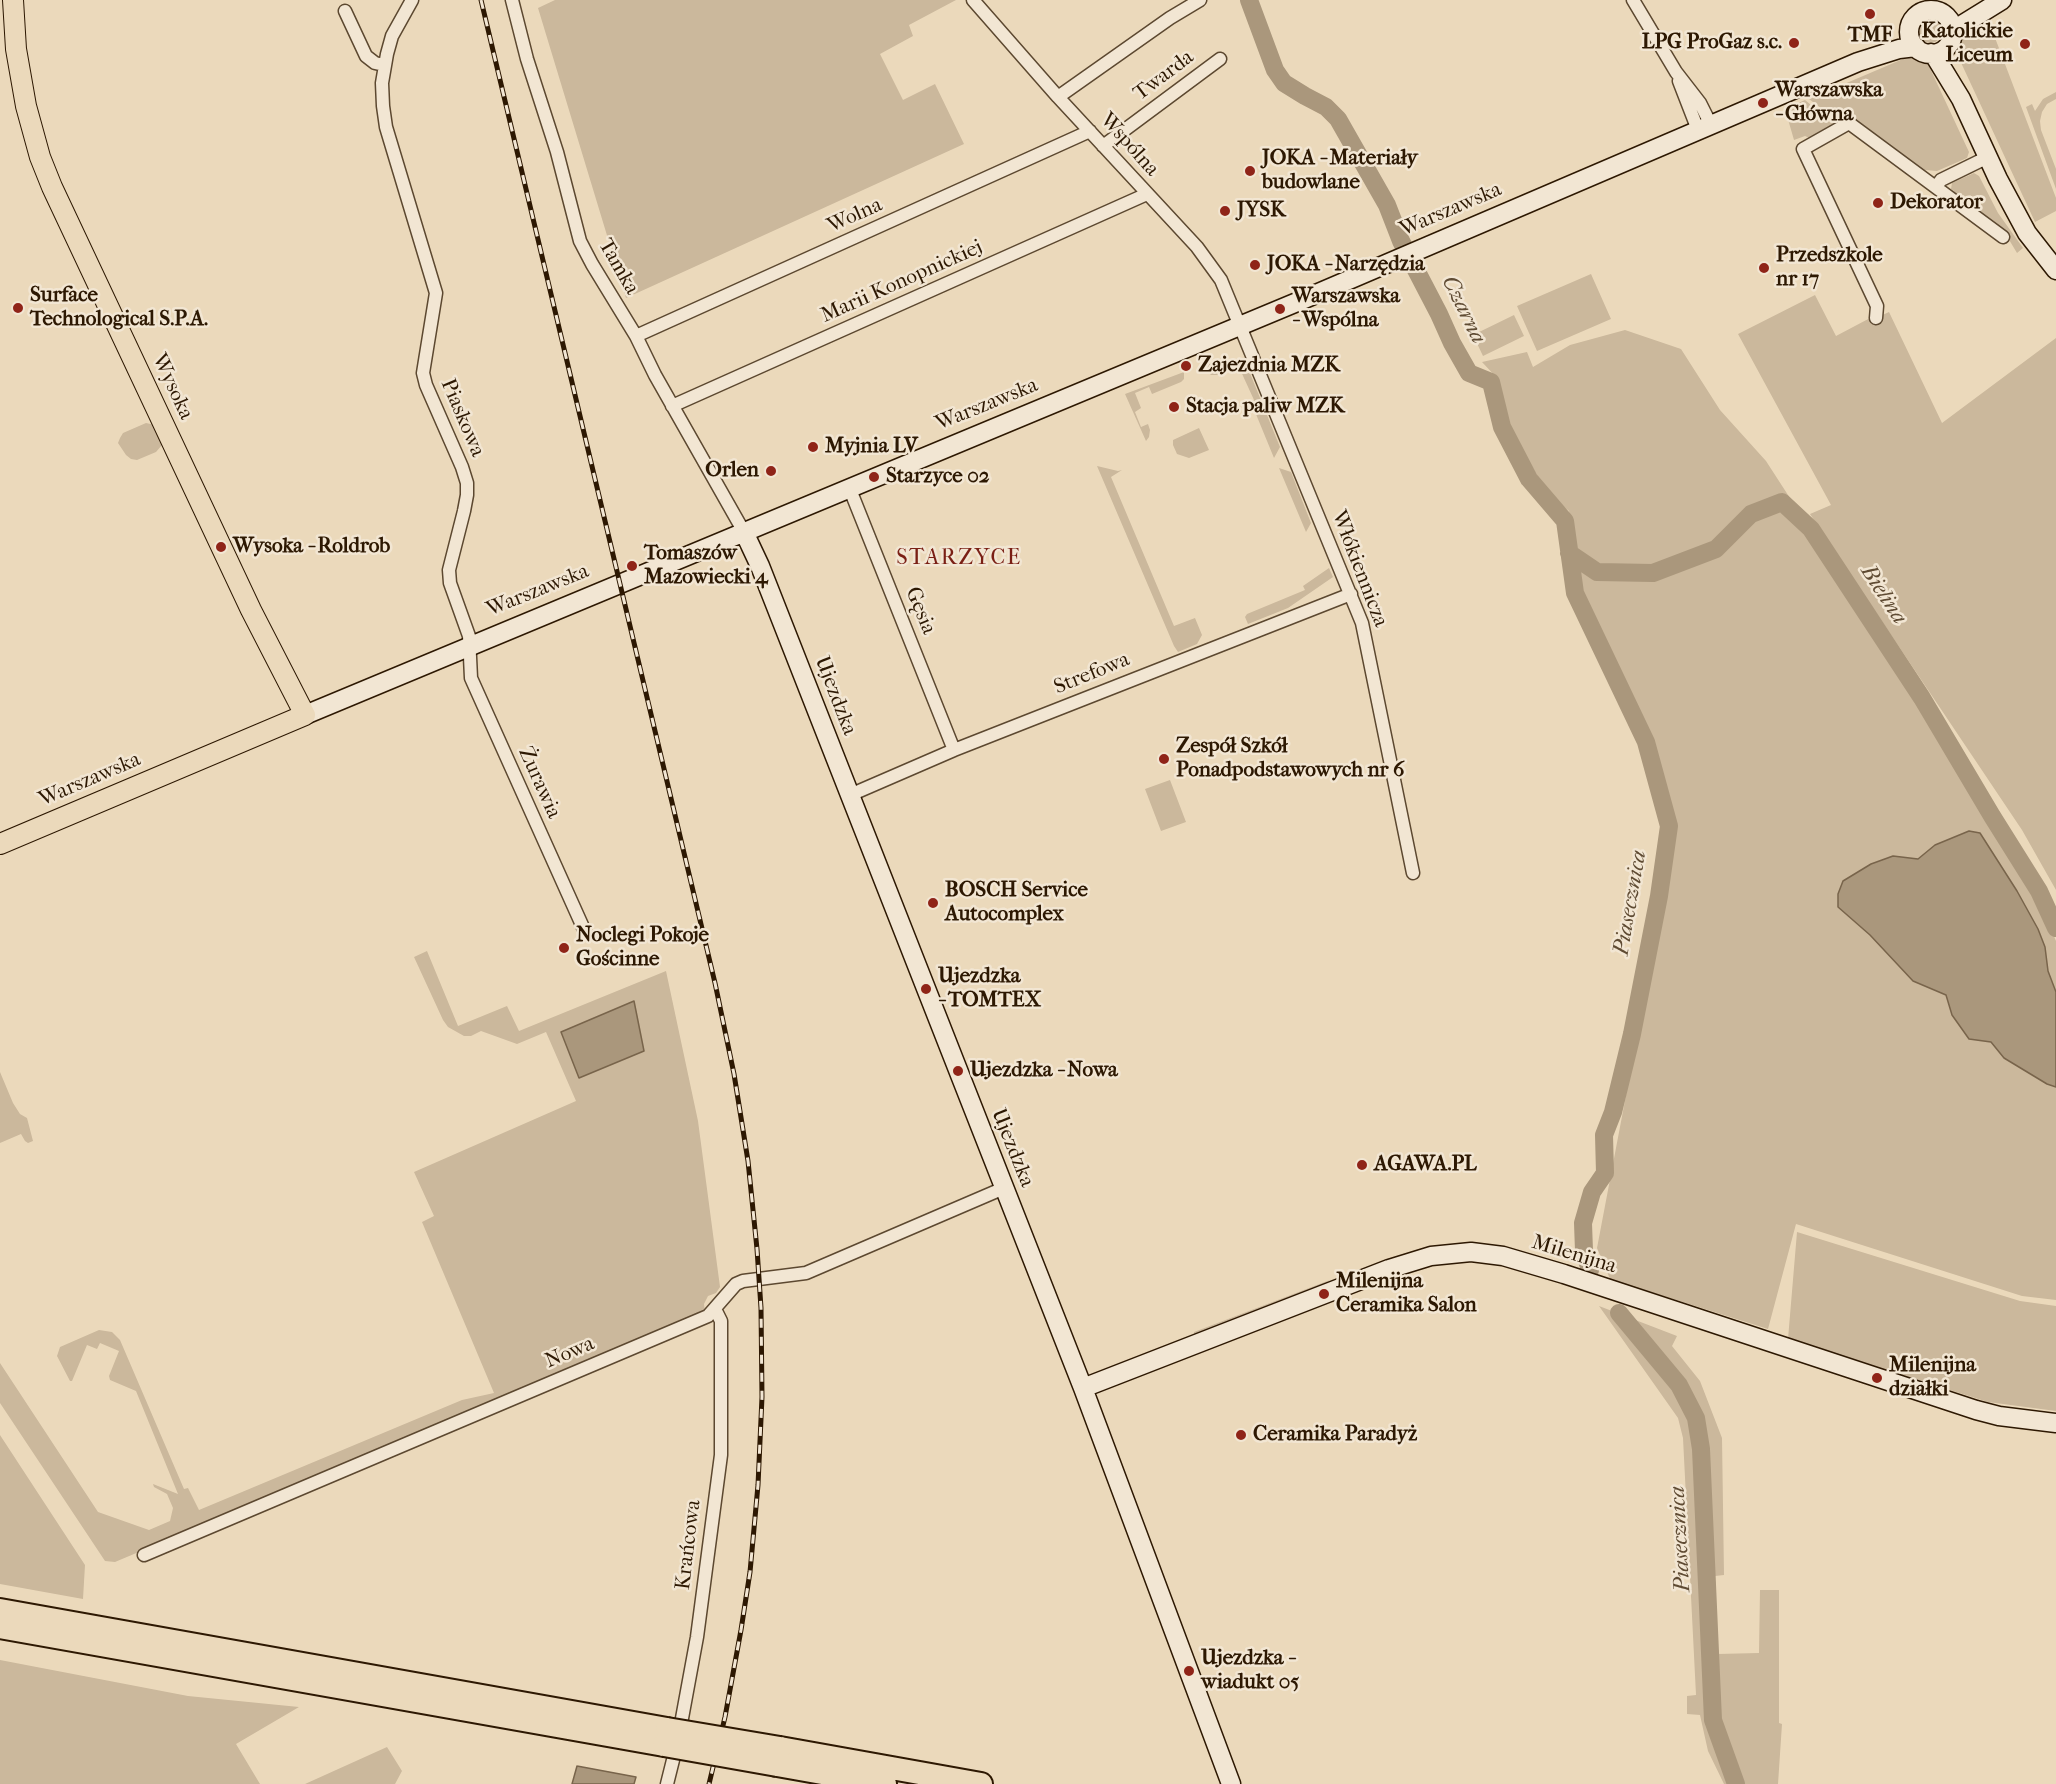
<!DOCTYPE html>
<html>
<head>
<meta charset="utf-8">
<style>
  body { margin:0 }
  canvas { display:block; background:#ebd9bb }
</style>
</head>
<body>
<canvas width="2056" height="1784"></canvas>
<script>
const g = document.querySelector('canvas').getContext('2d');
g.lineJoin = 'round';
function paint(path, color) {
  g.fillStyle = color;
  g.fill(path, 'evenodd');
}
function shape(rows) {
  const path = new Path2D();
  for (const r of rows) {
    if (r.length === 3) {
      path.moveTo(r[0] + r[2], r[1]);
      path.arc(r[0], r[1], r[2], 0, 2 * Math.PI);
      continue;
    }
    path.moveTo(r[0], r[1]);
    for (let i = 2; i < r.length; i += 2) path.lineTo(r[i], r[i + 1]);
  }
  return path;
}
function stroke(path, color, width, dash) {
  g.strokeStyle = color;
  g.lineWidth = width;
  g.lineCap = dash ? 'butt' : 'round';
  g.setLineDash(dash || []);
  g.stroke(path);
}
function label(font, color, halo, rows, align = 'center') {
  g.font = font + ' "IM FELL French Canon",serif';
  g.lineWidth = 5;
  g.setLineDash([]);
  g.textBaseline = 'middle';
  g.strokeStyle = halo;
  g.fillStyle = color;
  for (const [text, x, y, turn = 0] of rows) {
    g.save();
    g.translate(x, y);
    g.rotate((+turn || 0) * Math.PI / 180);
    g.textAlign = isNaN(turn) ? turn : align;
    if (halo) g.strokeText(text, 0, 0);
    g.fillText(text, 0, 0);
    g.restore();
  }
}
paint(shape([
  [555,0,956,0,909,25,913,36,880,54,903,100,935,84,964,144,626,298,538,8],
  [1930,31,12],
  [1989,22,2056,198,2056,211,2035,222,1957,54,1965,32],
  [1910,56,1928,64,1969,152,1967,158,1937,171,1925,170,1923,172,1839,111,1833,117,1809,99],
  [2056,92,2056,99,2047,104,2042,112,2040,121,2041,130,2056,169,2056,189,2026,107,2032,104,2035,111,2043,99],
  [1805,100,1834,124,1832,128,1812,139,1805,136,1794,140,1785,109],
  [1974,173,1979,176,1998,213,2023,248,2017,253,2005,233,1952,194,1954,191,1951,189,1952,183],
  [1591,274,1611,319,1537,351,1517,306],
  [1815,295,1836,336,1872,317,1876,318,1889,312,1942,423,2056,338,2056,890,2022,830,1810,514,1831,505,1738,334],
  [1514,315,1524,336,1483,356,1473,335],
  [1625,330,1681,349,1720,410,1766,461,1920,699,2036,893,2056,941,2056,1300,2022,1296,1796,1224,1768,1329,1610,1279,1597,1248,1661,911,1671,826,1648,742,1589,615,1575,558,1569,511,1547,492,1507,424,1496,377,1482,362,1527,352,1533,367,1570,345],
  [1222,358,1227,368,1245,361,1280,447,1274,458,1251,402,1254,400,1238,365,1218,375,1211,375,1209,373,1206,365],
  [1184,372,1184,379,1181,382,1152,394,1149,387,1135,393,1141,408,1135,412,1141,427,1148,424,1150,430,1149,437,1146,441,1125,394],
  [146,423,155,425,162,441,162,445,156,452,137,460,131,459,126,455,118,443,120,438,123,433],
  [1199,428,1209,450,1189,458,1177,454,1173,445,1173,440],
  [1097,466,1118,471,1122,470,1111,477,1174,626,1195,618,1202,635,1197,644,1178,652,1174,646],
  [1279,468,1291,472,1311,523,1306,532],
  [1329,568,1333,577,1288,608,1248,624,1245,617,1247,614,1305,590,1303,586],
  [1170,780,1186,822,1161,831,1145,789],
  [427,951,458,1026,507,1006,519,1031,666,971,698,1121,720,1287,716,1293,708,1296,704,1304,705,1313,115,1562,105,1561,0,1403,0,1363,98,1512,149,1530,170,1521,173,1508,167,1494,154,1487,153,1484,178,1494,136,1391,110,1380,109,1376,119,1351,100,1343,97,1349,87,1345,72,1381,70,1381,57,1356,60,1347,99,1330,112,1332,120,1340,184,1489,188,1488,199,1510,462,1400,494,1393,422,1222,434,1216,414,1172,576,1101,546,1032,517,1044,481,1031,471,1036,464,1036,448,1027,443,1020,414,957],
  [0,1072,13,1103,20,1114,27,1118,33,1141,28,1143,25,1141,21,1134,0,1143],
  [1797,1232,2020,1301,2056,1306,2056,1411,1988,1402,1788,1339],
  [1330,1280,1318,1287,1195,1335,1194,1334,1194,1332],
  [1599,1306,1677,1336,1672,1346,1700,1381,1722,1438,1724,1575,1715,1576,1717,1654,1759,1653,1760,1590,1779,1590,1779,1723,1782,1724,1778,1784,1724,1784,1708,1751,1700,1715,1687,1714,1687,1696,1696,1695,1683,1438,1678,1418],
  [0,1435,85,1565,83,1599,0,1584],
  [0,1660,188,1696,299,1707,236,1744,260,1784,0,1784],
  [387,1747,402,1771,395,1784,305,1784]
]), '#cbb89c');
const water = shape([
  [1969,831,1980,833,2017,891,2038,929,2045,947,2048,971,2056,992,2056,1087,2047,1084,2004,1058,1991,1042,1969,1039,1952,1015,1946,995,1913,981,1870,935,1838,907,1838,894,1843,881,1871,864,1893,856,1918,859,1935,845,1969,831],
  [634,1001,644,1051,579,1078,561,1032,634,1001],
  [577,1766,636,1777,634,1784,572,1784,577,1766]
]);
paint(water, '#aa977c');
stroke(water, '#78644b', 1.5);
stroke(shape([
  [1249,0,1275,70,1284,83,1305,96,1326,107,1338,119,1387,205,1401,241,1439,314,1452,343,1469,373,1491,382,1502,427,1529,479,1565,521,1575,593,1646,742,1669,826,1659,896,1632,1034,1613,1112,1604,1135,1605,1173,1592,1192,1583,1223,1584,1251,1590,1270],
  [1569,553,1597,572,1653,573,1716,549,1751,514,1782,502,1811,529,1922,698,1992,816,2039,891,2056,928],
  [1619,1313,1679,1385,1696,1418,1701,1449,1713,1720,1736,1784]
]), '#aa977c', 18);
const street = shape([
  [412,0,392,36,387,54,382,83,383,106,386,127,436,293,423,373,426,385,462,467,467,483,467,495,464,511,449,570,450,583,469,636,471,678,586,934],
  [512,0,527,59,557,152,580,241,592,264,636,336,655,375,744,532],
  [973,0,1058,97,1197,247,1221,280,1362,623,1413,873],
  [1633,0,1676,72,1700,103,1711,125],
  [345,11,366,56,375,63,384,65],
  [1679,81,1698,130],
  [1058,97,1170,18,1200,0],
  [1103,146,1220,59],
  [1936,187,1941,180,1988,157],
  [1876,318,1877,306,1803,149,1849,123,2003,237],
  [636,336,1090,131],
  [672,406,1147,194],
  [849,487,954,750],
  [850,795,954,750,1351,594],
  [144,1555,708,1316,736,1284,743,1281,806,1273,1004,1188],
  [667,1784,678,1740,697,1637,721,1455,721,1321,715,1309]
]);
const secondary = shape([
  [1931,32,22],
  [1952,31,2002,0],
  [1931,53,1936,58,1961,99,1998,179,2027,233,2056,270],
  [744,532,760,566,1083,1388,1231,1784],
  [305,715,1302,300,1858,62,1899,49,1916,47],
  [1083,1388,1389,1269,1431,1256,1471,1252,1503,1256,1564,1274,1976,1410,1999,1416,2056,1423]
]);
const primary = shape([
  [0,844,305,715,251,610,52,187,40,157,26,106,16,49,13,0]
]);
const highway = shape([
  [0,1610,667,1729],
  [0,1627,664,1745],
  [780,1748,981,1784],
  [777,1765,885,1784]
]);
stroke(street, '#5c4830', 15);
stroke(secondary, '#2d1802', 21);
stroke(primary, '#2d1802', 22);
stroke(highway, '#2d1802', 26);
stroke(street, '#f2e6d3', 12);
stroke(secondary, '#f2e6d3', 18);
stroke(primary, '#ebd9bb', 20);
stroke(highway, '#ebd9bb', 22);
const rail = shape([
  [481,0,715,983,734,1074,748,1161,757,1249,761,1308,762,1397,758,1485,750,1572,741,1630,725,1717,709,1784]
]);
stroke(rail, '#2d1802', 5);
stroke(rail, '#f2e6d3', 3, [9]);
const highwayBridge = shape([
  [667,1729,780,1748],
  [664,1745,777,1765]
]);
stroke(highwayBridge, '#2d1802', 26, []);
stroke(highwayBridge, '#ebd9bb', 22);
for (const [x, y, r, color] of [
  [1870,14,6,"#8f2418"],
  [1794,43,6,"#8f2418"],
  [2025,44,6,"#8f2418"],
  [1763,103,6,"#8f2418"],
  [1250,171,6,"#8f2418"],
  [1878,203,6,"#8f2418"],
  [1225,211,6,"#8f2418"],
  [1255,265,6,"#8f2418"],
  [1764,268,6,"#8f2418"],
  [18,308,6,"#8f2418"],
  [1280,309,6,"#8f2418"],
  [1186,366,6,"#8f2418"],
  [1174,407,6,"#8f2418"],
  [813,447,6,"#8f2418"],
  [771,471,6,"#8f2418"],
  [874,477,6,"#8f2418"],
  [221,547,6,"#8f2418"],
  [632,566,6,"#8f2418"],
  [1164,759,6,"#8f2418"],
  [933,903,6,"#8f2418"],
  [564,948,6,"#8f2418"],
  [926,989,6,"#8f2418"],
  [958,1071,6,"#8f2418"],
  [1362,1165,6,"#8f2418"],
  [1324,1294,6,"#8f2418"],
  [1877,1378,6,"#8f2418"],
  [1241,1435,6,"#8f2418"],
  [1189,1671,6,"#8f2418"]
]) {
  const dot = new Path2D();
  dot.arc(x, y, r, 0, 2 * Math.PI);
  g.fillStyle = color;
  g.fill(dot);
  stroke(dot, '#f2e6d3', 2);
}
label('bold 21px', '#2d1802', '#f2e6d3', [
  ["Katolickie",2013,32,"right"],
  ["Liceum",2013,56,"right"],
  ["TMF",1870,36,"center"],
  ["LPG ProGaz s.c.",1782,43,"right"],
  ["Warszawska",1775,91],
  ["- Główna",1775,115],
  ["JOKA - Materiały",1262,159],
  ["budowlane",1262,183],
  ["Dekorator",1890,203],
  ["JYSK",1237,211],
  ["Przedszkole",1776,256],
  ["nr 17",1776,280],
  ["JOKA - Narzędzia",1267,265],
  ["Surface",30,296],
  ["Technological S.P.A.",30,320],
  ["Warszawska",1292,297],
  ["- Wspólna",1292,321],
  ["Zajezdnia MZK",1198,366],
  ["Stacja paliw MZK",1186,407],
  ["Myjnia LV",825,447],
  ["Orlen",759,471,"right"],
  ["Starzyce 02",886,477],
  ["Wysoka - Roldrob",233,547],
  ["Tomaszów",644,554],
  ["Mazowiecki 4",644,578],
  ["Zespół Szkół",1176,747],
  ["Ponadpodstawowych nr 6",1176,771],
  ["BOSCH Service",945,891],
  ["Autocomplex",945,915],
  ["Noclegi Pokoje",576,936],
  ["Gościnne",576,960],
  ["Ujezdzka",938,977],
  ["- TOMTEX",938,1001],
  ["Ujezdzka - Nowa",970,1071],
  ["AGAWA.PL",1374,1165],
  ["Milenijna",1336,1282],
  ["Ceramika Salon",1336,1306],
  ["Milenijna",1889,1366],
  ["działki",1889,1390],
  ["Ceramika Paradyż",1253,1435],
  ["Ujezdzka -",1201,1659],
  ["wiadukt 05",1201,1683]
], 'left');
label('21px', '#2d1802', '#f2e6d3', [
  ["Twarda",1164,76,-37],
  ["Wspólna",1129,145,48],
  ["Warszawska",1451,210,-23],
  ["Wolna",855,216,-24],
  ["Tamka",618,267,60],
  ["Marii Konopnickiej",902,282,-24],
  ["Wysoka",172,387,65],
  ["Warszawska",987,405,-22],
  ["Piaskowa",462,418,67],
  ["Włókiennicza",1359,569,69],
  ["Warszawska",538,591,-22],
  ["Gęsia",920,611,68],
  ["Strefowa",1092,674,-22],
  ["Ujezdzka",835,696,69],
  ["Warszawska",90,780,-23],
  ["Żurawia",539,783,66],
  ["Ujezdzka",1012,1148,68],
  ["Milenijna",1574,1255,17],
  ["Nowa",570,1353,-23],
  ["Krańcowa",689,1545,-83]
]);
label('italic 22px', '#5f4b33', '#f2e6d3', [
  ["Czarna",1463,310,64],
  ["Bielina",1883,595,57],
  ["Piasecznica",1631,903,-80],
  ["Piasecznica",1681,1539,-93]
]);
g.letterSpacing = '1.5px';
label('22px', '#7a1f14', '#f2e6d3', [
  ["STARZYCE",959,559]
]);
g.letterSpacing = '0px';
</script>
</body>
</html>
